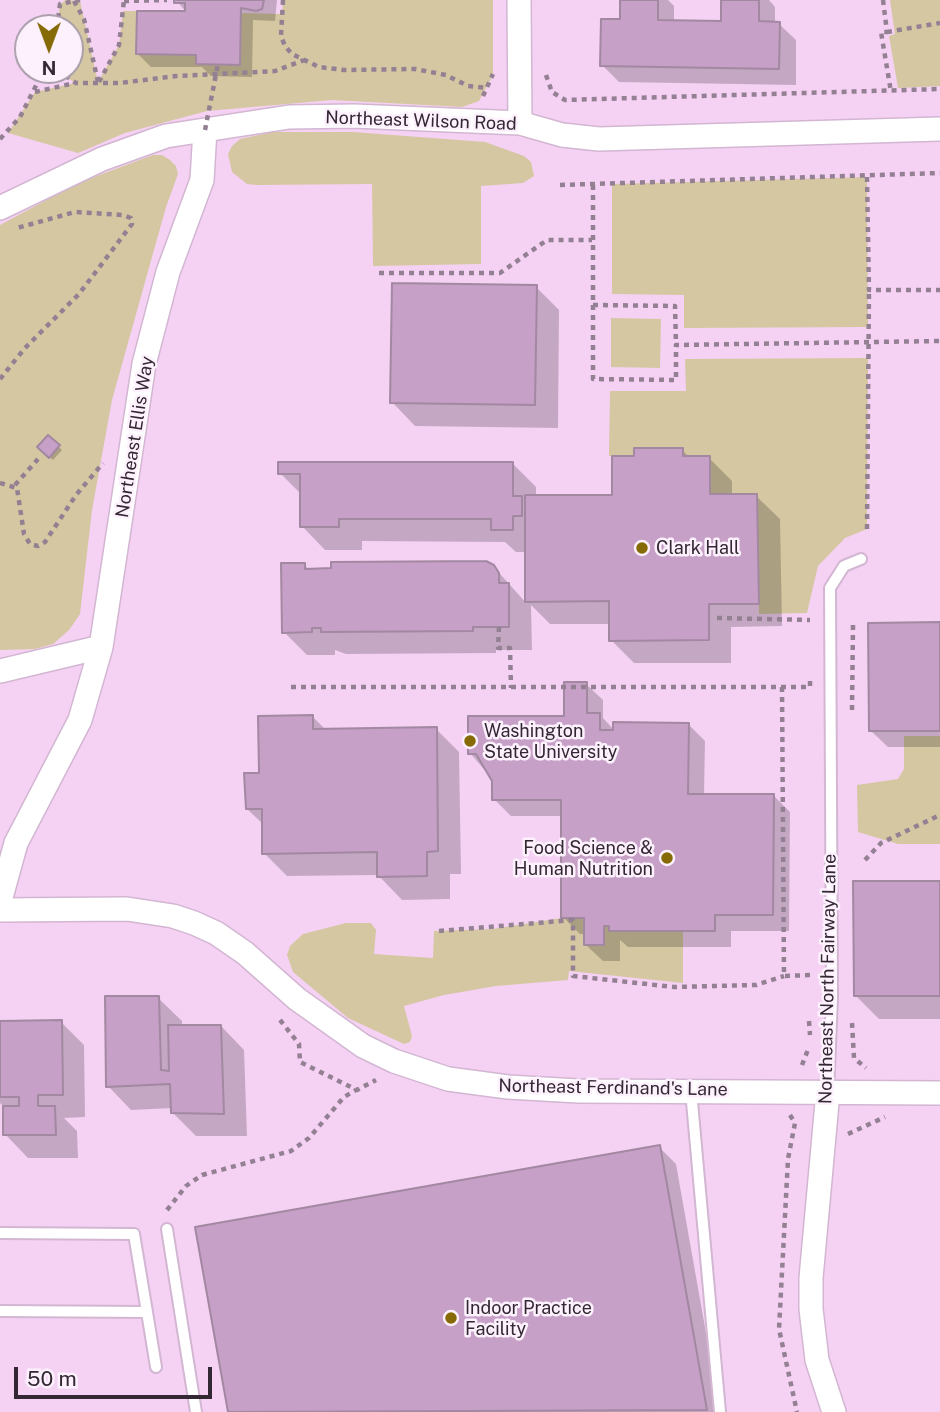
<!DOCTYPE html>
<html>
<head>
<meta charset="utf-8">
<style>
  body { margin:0 }
  #map { position:relative; width:940px; height:1412px; overflow:hidden; background:#faddf9; font-family:"Public Sans",sans-serif }
  canvas { display:block }
  .north { position:absolute; left:14px; top:14px; width:70px; height:70px; box-sizing:border-box; background:#fcf1fc; border:2px solid #aba0ab; border-radius:50%; rotate:180deg; font-size:19px; font-weight:700; line-height:28px; text-align:center; color:#322732 }
  .north::after { content:''; display:block; margin:auto; width:24px; height:32px; background:#866a05; clip-path:polygon(50% 0,100% 100%,50% 72%,0 100%) }
  .scale { position:absolute; left:14px; top:1367px; width:198px; height:32px; box-sizing:border-box; border:4px solid #322732; border-top:0; padding-left:9px; font-size:21px; line-height:24px; white-space:nowrap; color:#322732; -webkit-text-stroke:5px #fcf1fc; paint-order:stroke }
</style>
</head>
<body>
<div id="map">
<canvas width="940" height="1412"></canvas>
<div class="north">N</div>
<div class="scale">50 m</div>
</div>
<script>
const g = document.querySelector('canvas').getContext('2d');
g.lineJoin = 'round';
function paint(path, color) {
  g.fillStyle = color;
  g.fill(path, 'evenodd');
}
function shape(rows) {
  const path = new Path2D();
  for (const r of rows) {
    path.moveTo(r[0], r[1]);
    for (let i = 2; i < r.length; i += 2) path.lineTo(r[i], r[i + 1]);
  }
  return path;
}
function stroke(path, color, width, dash) {
  g.strokeStyle = color;
  g.lineWidth = width;
  g.lineCap = dash ? 'butt' : 'round';
  g.setLineDash(dash || []);
  g.stroke(path);
}
function label(font, color, halo, rows, align = 'center') {
  g.font = font + ' "Public Sans",sans-serif';
  g.lineWidth = 5;
  g.setLineDash([]);
  g.textBaseline = 'middle';
  g.strokeStyle = halo;
  g.fillStyle = color;
  for (const [text, x, y, turn = 0] of rows) {
    g.save();
    g.translate(x, y);
    g.rotate((+turn || 0) * Math.PI / 180);
    g.textAlign = isNaN(turn) ? turn : align;
    if (halo) g.strokeText(text, 0, 0);
    g.fillText(text, 0, 0);
    g.restore();
  }
}
paint(shape([
  [0,0,940,0,940,1412,0,1412],
  [28,28,70,28,70,70,28,70]
]), '#f5d2f4');
paint(shape([
  [66,0,80,1,98,82,119,45,123,11,137,11,137,54,196,55,240,65,241,13,282,14,283,0,493,0,493,75,479,101,462,107,332,100,207,111,125,133,78,153,8,133,35,92,75,83,57,70,70,70,70,28,57,28,60,4],
  [890,0,940,0,940,86,898,88,889,36,895,34],
  [273,132,353,132,485,142,524,156,531,162,534,176,523,183,481,186,481,264,373,266,372,184,257,185,247,184,232,172,228,154,232,146,240,139],
  [153,155,162,155,170,160,176,166,178,174,166,207,112,400,92,510,80,614,69,630,53,644,35,649,0,650,0,225,78,183],
  [867,177,868,327,684,328,684,295,612,294,612,184],
  [611,318,661,319,660,368,611,367],
  [868,358,867,529,845,538,818,566,807,613,759,614,757,495,710,494,710,456,609,456,610,391,686,391,685,359],
  [904,736,940,736,940,844,898,844,858,832,857,785,898,779,904,769],
  [561,918,584,918,585,945,604,945,604,926,609,926,610,931,683,931,683,983,569,971,568,980,496,986,444,995,404,1006,412,1036,410,1042,404,1044,348,1018,293,972,287,955,290,946,303,934,346,923,371,923,376,930,374,954,433,958,434,931,493,929]
]), '#d5c7a1');
paint(shape([
  [176,0,277,0,275,21,253,20,252,77,211,76,202,67,151,67,138,54,187,13],
  [622,0,668,0,674,6,674,22,722,23,723,0,769,0,775,7,775,24,779,24,796,40,796,85,619,82,602,65,622,21],
  [536,287,559,310,558,428,415,426,392,402],
  [48,437,62,450,53,460,39,447],
  [682,450,690,458,709,458,732,481,732,496,756,496,780,519,782,626,731,627,731,663,634,663,611,640,611,624,550,624,531,605,532,650,496,650,496,653,346,654,335,650,335,655,307,655,284,632,304,565,310,570,493,566,527,604,527,552,516,552,505,542,362,541,362,550,325,550,302,526,302,495,280,473,513,464,536,487,536,496,614,496,636,458],
  [940,624,940,747,888,747,871,731],
  [586,684,603,700,603,718,614,730,688,724,705,741,704,795,773,795,790,812,789,931,731,931,731,947,628,947,620,940,620,961,603,961,586,945,586,934,580,934,563,917,563,816,511,816,494,799,494,781,470,753,565,718],
  [312,716,326,730,436,729,459,752,461,874,450,874,450,899,402,900,378,875,287,876,264,853,264,825,247,809,261,774],
  [940,882,940,1019,879,1019,855,995],
  [158,998,182,1021,182,1026,221,1026,244,1050,247,1136,196,1136,173,1113,173,1108,131,1110,108,1086],
  [0,1022,61,1022,84,1045,85,1117,64,1118,77,1131,78,1158,28,1158,5,1134,5,1108,0,1103],
  [659,1147,676,1164,720,1412,229,1412,197,1228]
]), '#0003');
const building = shape([
  [174,0,264,0,262,9,256,11,241,8,240,65,196,64,196,55,136,54,137,11,185,11,185,3,174,3,174,0],
  [620,0,658,0,658,20,721,21,721,0,759,0,759,21,780,22,779,69,600,66,601,19,620,19,620,0],
  [392,283,537,285,535,405,390,403,392,283],
  [48,435,60,445,49,458,37,447,48,435],
  [634,448,683,448,683,456,710,456,710,494,757,494,759,604,709,604,709,640,609,641,609,601,525,602,525,495,612,495,612,456,634,456,634,448],
  [278,462,513,462,513,496,522,496,522,516,513,516,513,530,491,530,491,519,339,519,339,527,300,527,300,474,278,474,278,462],
  [486,561,494,565,499,573,499,583,509,583,509,627,473,627,473,631,321,632,321,628,312,628,312,632,282,633,281,563,305,563,305,569,331,568,331,562,486,561],
  [940,622,940,731,869,731,868,623,940,622],
  [564,682,587,682,587,713,600,713,600,730,613,730,613,722,689,723,688,794,774,794,773,915,715,915,715,931,609,931,609,926,604,926,604,945,584,945,584,918,561,918,561,800,492,800,492,781,476,754,468,754,468,716,564,716,564,682],
  [313,715,313,729,437,727,438,851,427,852,427,876,377,877,377,852,262,854,262,809,246,809,244,773,259,773,258,716,313,715],
  [853,881,940,881,940,996,854,996,853,881],
  [105,996,159,996,161,1070,169,1071,168,1025,221,1025,224,1114,171,1113,170,1084,106,1087,105,996],
  [62,1020,63,1095,38,1095,38,1106,55,1106,56,1135,3,1135,3,1106,19,1106,19,1097,0,1097,0,1021,62,1020],
  [660,1145,707,1410,228,1412,195,1227,660,1145]
]);
paint(building, '#c6a0c6');
stroke(building, '#a388a2', 2);
const lane = shape([
  [691,1091,720,1412],
  [828,1092,832,998,830,588,844,566,861,559],
  [167,1229,196,1412],
  [0,1233,134,1234,147,1312,0,1311],
  [147,1312,156,1367]
]);
const street = shape([
  [519,0,520,123],
  [0,208,102,159,166,136,289,117,354,116,520,123,562,135,599,139,940,129],
  [0,671,101,647],
  [0,901,16,843,80,720,101,647,144,364,168,272,202,180,205,130],
  [0,910,127,909,173,916,194,923,216,933,245,953,297,999,363,1046,394,1061,448,1079,508,1087,578,1091,940,1093],
  [828,1092,811,1278,811,1309,817,1360,834,1412]
]);
stroke(lane, '#d2b6d2', 14);
stroke(street, '#d2b6d2', 26);
stroke(shape([
  [283,0,281,36,285,46,292,54,319,67,344,70,415,69,446,75,468,86,488,88],
  [883,0,887,32,881,32,891,92],
  [74,1,84,19,98,82],
  [124,1,167,0],
  [57,28,60,4,80,0],
  [887,32,940,23],
  [57,70,76,83,120,83,176,76,275,71,304,60],
  [546,75,552,92,565,100,940,89],
  [99,82,119,45,124,0],
  [35,92,75,83],
  [483,96,493,74],
  [0,139,20,117,44,70],
  [867,177,869,290,940,290],
  [560,185,940,173],
  [593,185,593,379,676,380,676,345,940,341],
  [379,273,500,273,547,240,592,240],
  [593,305,675,306,676,345],
  [0,379,25,348,79,294,132,224,131,218,123,215,75,212,17,228],
  [0,483,17,488,24,534,30,544,38,546,45,542,76,495,103,463],
  [15,485,38,459],
  [867,529,869,290],
  [717,618,810,620],
  [499,627,498,648,510,648,511,688],
  [291,687,810,687,810,681],
  [782,687,784,976,810,975],
  [852,710,853,625],
  [865,860,881,843,940,815],
  [439,931,573,920,573,976,674,987,756,985,784,976],
  [280,1020,299,1044,300,1062,357,1090,376,1080],
  [809,1021,810,1035],
  [852,1023,854,1058,866,1068],
  [802,1065,809,1047],
  [790,1115,795,1123,788,1159,779,1329,797,1412],
  [848,1134,885,1117],
  [167,1210,186,1186,202,1175,291,1151,309,1138,344,1097,356,1090]
]), '#948093', 4.5, [5, 5]);
stroke(lane, '#fff', 10);
stroke(street, '#fff', 23);
stroke(shape([
  [205,130,218,64]
]), '#948093', 4.5, [5, 5]);
for (const [x, y, r, color] of [
  [642,548,7,"#866a05"],
  [470,741,7,"#866a05"],
  [667,858,7,"#866a05"],
  [451,1318,7,"#866a05"]
]) {
  const dot = new Path2D();
  dot.arc(x, y, r, 0, 2 * Math.PI);
  g.fillStyle = color;
  g.fill(dot);
  stroke(dot, '#fcf1fc', 2.5);
}
label('18px', '#322732', '#fcf1fc', [
  ["Northeast Wilson Road",421,121,2],
  ["Northeast Ellis Way",135,437,-81],
  ["Northeast North Fairway Lane",828,979,-89],
  ["Northeast Ferdinand's Lane",613,1088,1]
]);
label('18px', '#322732', '#fcf1fc', [
  ["Clark Hall",656,548],
  ["Washington",484,731],
  ["State University",484,752],
  ["Food Science &",653,848,"right"],
  ["Human Nutrition",653,869,"right"],
  ["Indoor Practice",465,1308],
  ["Facility",465,1329]
], 'left');
</script>
</body>
</html>
